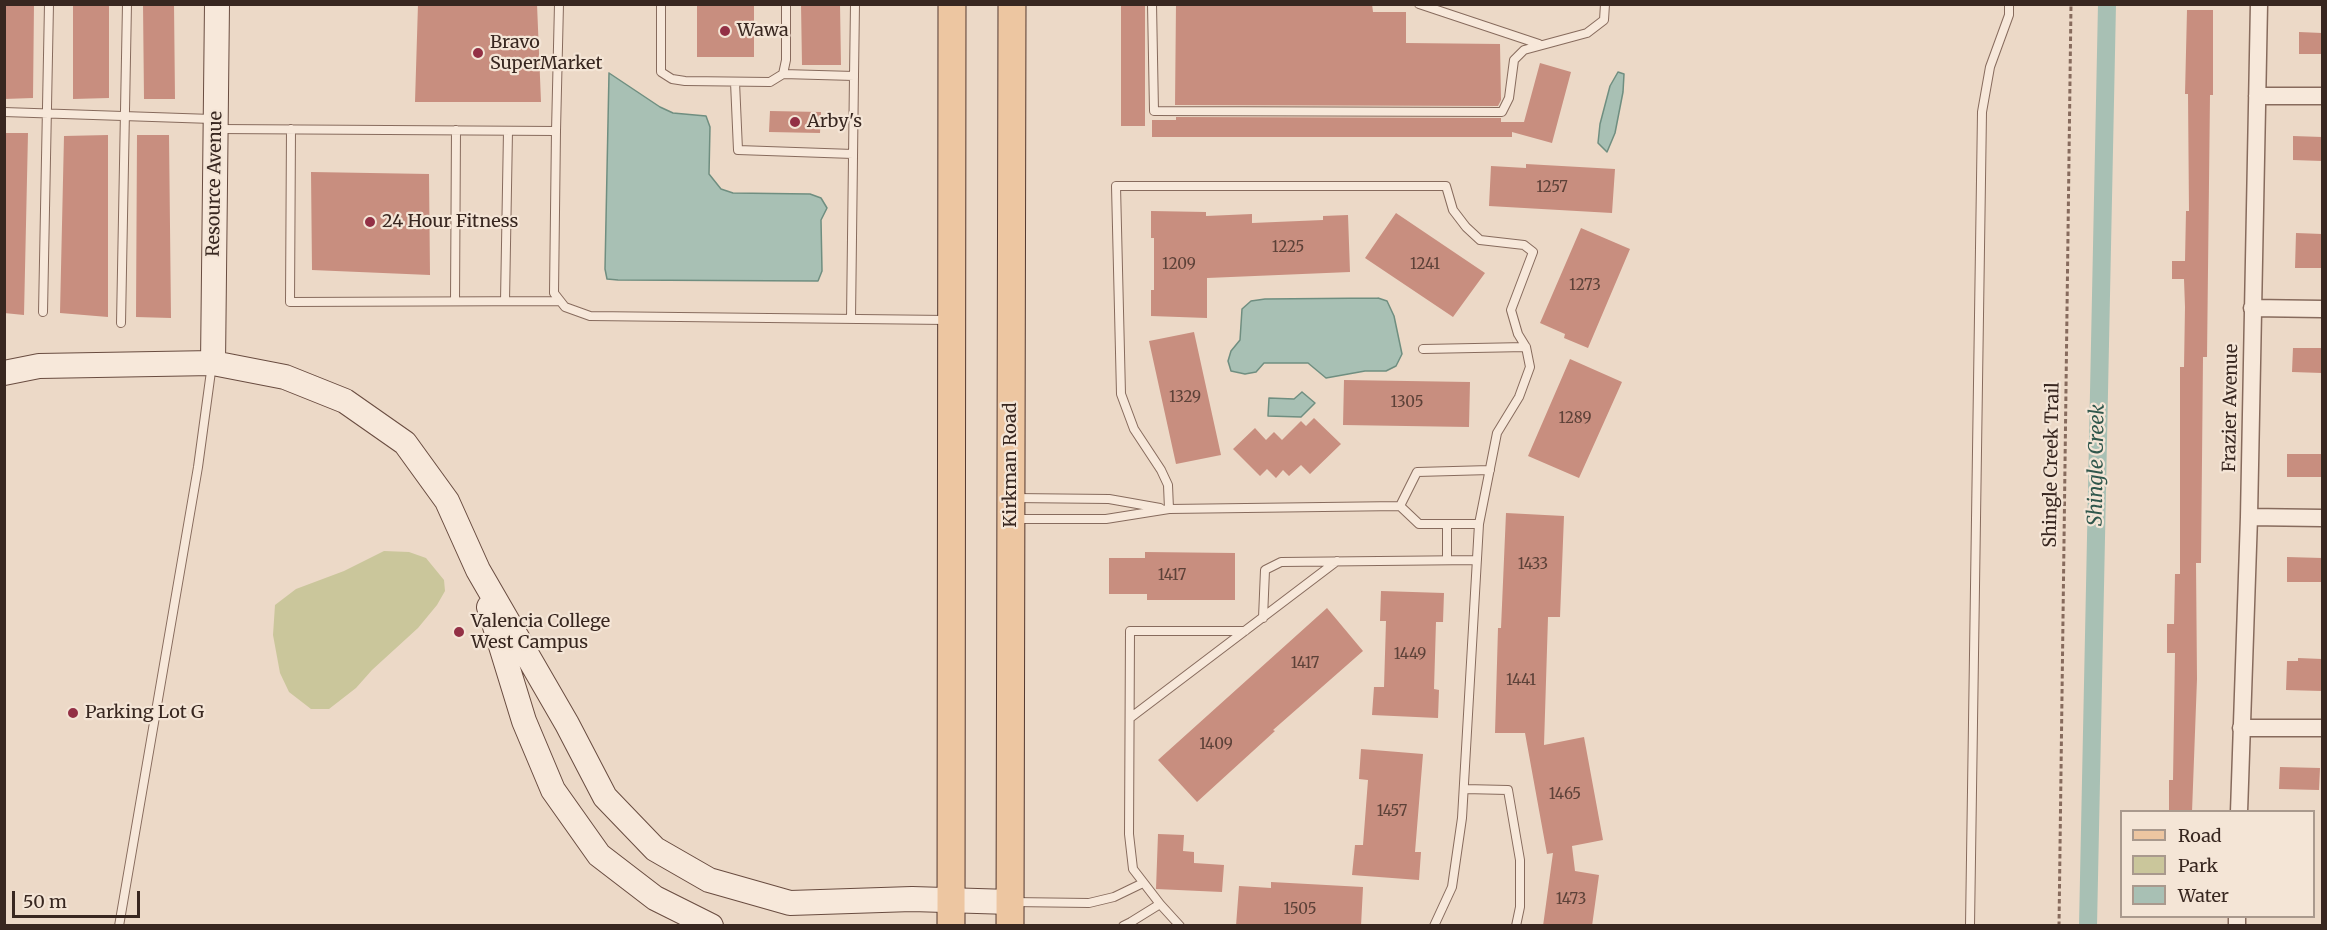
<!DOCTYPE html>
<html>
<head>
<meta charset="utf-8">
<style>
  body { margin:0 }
  #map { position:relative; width:2327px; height:930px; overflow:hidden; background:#ecd9c7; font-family:Merriweather,serif }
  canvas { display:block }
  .frame { position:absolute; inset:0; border:6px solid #382720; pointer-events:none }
  .legend { position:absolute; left:2120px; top:810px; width:195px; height:108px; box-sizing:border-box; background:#f4e5d6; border:2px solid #a9998d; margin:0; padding:8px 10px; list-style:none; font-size:18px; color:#382720 }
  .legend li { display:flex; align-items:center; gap:12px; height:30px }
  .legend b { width:30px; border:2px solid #a9998d }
  .scale { position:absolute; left:12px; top:891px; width:128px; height:27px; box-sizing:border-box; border:3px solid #382720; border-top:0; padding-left:8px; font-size:18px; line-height:21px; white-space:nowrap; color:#382720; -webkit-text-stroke:4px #f4e5d6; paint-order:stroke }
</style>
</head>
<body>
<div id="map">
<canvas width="2327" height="930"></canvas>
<div class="frame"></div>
<ul class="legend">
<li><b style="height:8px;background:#edc6a1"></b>Road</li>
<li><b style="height:16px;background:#cac69b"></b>Park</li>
<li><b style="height:16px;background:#a8c0b4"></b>Water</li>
</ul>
<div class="scale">50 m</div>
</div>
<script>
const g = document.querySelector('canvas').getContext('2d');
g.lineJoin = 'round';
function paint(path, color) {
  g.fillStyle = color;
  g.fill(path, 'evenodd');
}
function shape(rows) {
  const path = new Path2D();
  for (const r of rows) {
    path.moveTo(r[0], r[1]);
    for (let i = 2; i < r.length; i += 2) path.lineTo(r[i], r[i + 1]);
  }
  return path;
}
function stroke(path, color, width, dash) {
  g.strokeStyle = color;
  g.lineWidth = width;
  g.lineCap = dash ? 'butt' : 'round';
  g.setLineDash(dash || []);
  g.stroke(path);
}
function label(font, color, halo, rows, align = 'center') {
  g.font = font + ' Merriweather,serif';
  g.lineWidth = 4.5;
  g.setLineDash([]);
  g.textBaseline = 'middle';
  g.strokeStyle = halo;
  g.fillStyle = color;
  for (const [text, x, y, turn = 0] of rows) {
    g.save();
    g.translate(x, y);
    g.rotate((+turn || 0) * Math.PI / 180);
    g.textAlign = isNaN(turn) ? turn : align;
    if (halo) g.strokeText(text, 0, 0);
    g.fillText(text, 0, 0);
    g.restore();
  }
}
paint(shape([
  [384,551,409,552,426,558,444,580,445,591,437,605,418,628,372,670,356,688,329,709,311,709,289,692,280,673,273,635,275,605,296,589,344,571]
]), '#cac69b');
const water = shape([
  [1618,72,1624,74,1623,92,1615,133,1607,152,1598,143,1600,124,1610,86,1618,72],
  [609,73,660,107,673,113,706,116,710,127,709,174,721,189,733,193,810,194,821,198,827,208,821,220,822,271,818,281,618,280,607,279,605,269,609,73],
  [1378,298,1387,301,1394,316,1402,354,1396,366,1386,371,1365,371,1326,378,1308,363,1264,363,1256,372,1245,374,1231,371,1228,361,1231,351,1240,340,1242,309,1251,301,1265,299,1378,298],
  [1302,392,1315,403,1301,417,1268,416,1269,398,1294,399,1302,392]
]);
paint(water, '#a8c0b4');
stroke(water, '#6f8e80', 1.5);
stroke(shape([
  [2088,926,2107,4]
]), '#a8c0b4', 18);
paint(shape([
  [4,4,34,4,33,98,4,99],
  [73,4,109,4,109,98,73,99],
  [143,4,174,4,175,99,144,99],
  [418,4,537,4,541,102,415,102],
  [697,4,754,4,754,57,697,57],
  [801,4,840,4,841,65,802,65],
  [1121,4,1145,4,1145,126,1121,126],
  [1176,4,1372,4,1373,12,1406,12,1406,43,1500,44,1501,100,1498,106,1175,105],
  [2187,10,2213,10,2213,95,2210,95,2207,357,2203,357,2201,563,2196,563,2197,679,2192,812,2169,812,2169,780,2173,780,2175,653,2167,653,2167,624,2174,624,2175,574,2180,574,2180,367,2184,367,2185,307,2184,279,2172,279,2172,261,2185,261,2186,211,2189,211,2188,94,2185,94],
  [2299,32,2322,33,2322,54,2299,54],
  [1540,63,1571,72,1552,143,1512,132,1512,137,1152,137,1152,120,1176,120,1176,117,1501,118,1501,122,1524,122],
  [770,111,821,112,820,133,769,132],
  [4,133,28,133,24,315,4,313],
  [108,135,108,317,60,313,64,136],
  [137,135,169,135,171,318,136,317],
  [2293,136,2322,137,2322,161,2293,160],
  [1526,164,1615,169,1612,213,1489,206,1491,166,1526,168],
  [311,172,429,174,430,275,312,270],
  [1151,211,1206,212,1206,216,1252,214,1252,223,1323,220,1323,216,1348,215,1350,272,1207,278,1207,318,1151,316,1151,290,1154,290,1154,238,1151,238],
  [1396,213,1485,273,1453,317,1365,258],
  [1581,228,1630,249,1588,348,1564,338,1565,334,1540,323],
  [2296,233,2322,234,2322,268,2295,268],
  [1194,332,1221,455,1176,464,1149,341],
  [2293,348,2322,348,2322,373,2292,372],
  [1570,359,1622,382,1579,478,1528,456],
  [1344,380,1470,382,1469,427,1343,425],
  [1314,418,1341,444,1310,474,1301,465,1289,476,1283,470,1276,478,1267,469,1260,476,1233,449,1255,428,1266,440,1274,432,1282,440,1301,421,1306,426],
  [2287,454,2322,454,2322,477,2287,477],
  [1506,513,1564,516,1560,617,1548,617,1544,745,1584,737,1603,840,1572,846,1575,871,1599,875,1592,926,1543,926,1553,853,1547,854,1525,733,1495,733,1498,628,1501,628],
  [1145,552,1235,553,1235,600,1147,600,1147,594,1109,594,1109,558,1145,558],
  [2287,557,2322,558,2322,582,2287,582],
  [1381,591,1444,593,1443,622,1436,622,1434,689,1439,690,1438,718,1372,715,1374,687,1384,687,1386,621,1380,621],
  [1327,608,1363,651,1273,730,1275,731,1197,802,1158,760],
  [2298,658,2322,659,2322,691,2286,690,2287,661,2298,661],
  [1361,749,1423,754,1415,852,1421,852,1419,880,1352,875,1355,845,1363,845,1368,780,1359,779],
  [2280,767,2320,768,2319,790,2279,789],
  [1158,834,1184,835,1183,851,1194,852,1194,863,1224,865,1222,892,1156,889],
  [1271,882,1363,887,1361,926,1236,926,1239,886,1271,888]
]), '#c88e7f');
const lane = shape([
  [661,4,661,72,672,79,685,81,770,82,783,74,786,60,786,4],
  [1152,4,1154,111,1502,112,1509,98,1514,60,1524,50,1587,33,1604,20,1605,4],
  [1419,4,1539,44],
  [783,74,854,76,851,319],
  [854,76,855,4],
  [735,82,738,150,853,154],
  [4,112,212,119],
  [218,129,556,131,559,4],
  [291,129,290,302,560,301],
  [556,131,554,293,565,307,590,316,947,320],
  [455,301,456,130],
  [505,301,508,131],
  [43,312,49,4],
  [121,323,127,4],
  [1423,349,1526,347],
  [1014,498,1109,499,1160,508],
  [1400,506,1417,472,1490,470],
  [1169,509,1168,485,1161,470,1134,429,1121,394,1116,186,1446,186,1453,210,1466,227,1480,240,1524,245,1533,252,1511,310,1518,334,1526,347,1530,367,1519,397,1497,433,1479,524,1462,818,1452,887,1434,926],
  [1016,519,1106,519,1169,509,1400,506,1419,524,1479,524],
  [1447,560,1447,524],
  [1263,618,1265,570,1281,562,1477,560],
  [1130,718,1337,561],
  [1464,789,1508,790,1520,860,1520,907,1516,926],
  [1012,902,1089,903,1114,897,1143,883],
  [119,926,198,467,212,364],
  [1123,926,1131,922,1160,904],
  [1180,926,1160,904,1133,869,1129,834,1130,631,1245,631],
  [1970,926,1982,112,1990,67,2009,15,2009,4]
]);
const street = shape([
  [2257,96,2322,96],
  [2252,308,2322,309],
  [2249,517,2322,518],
  [2241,728,2322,728],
  [2239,812,2249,517,2259,4],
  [2237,926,2237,916]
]);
const secondary = shape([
  [213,363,217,4],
  [4,373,39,366,213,363,285,377,345,401,405,443,447,501,478,570,567,724,605,797,655,849,709,880,790,903,912,899,1010,902],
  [489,607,524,721,553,790,599,855,655,898,711,926]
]);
const primary = shape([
  [951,926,952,4],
  [1010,926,1012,4]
]);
stroke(lane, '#876b5d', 10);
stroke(street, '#876b5d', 19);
stroke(secondary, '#694c40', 26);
stroke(primary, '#553a31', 29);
stroke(shape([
  [2059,926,2071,4]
]), '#876b5d', 3, [4.5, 3]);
stroke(lane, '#f7e8da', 8);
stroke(street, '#f7e8da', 16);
stroke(secondary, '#f7e8da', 24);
stroke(primary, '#edc6a1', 27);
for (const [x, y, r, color] of [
  [725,31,6,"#933045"],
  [478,53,6,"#933045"],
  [795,122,6,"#933045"],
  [370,222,6,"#933045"],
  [459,632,6,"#933045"],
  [73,713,6,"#933045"]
]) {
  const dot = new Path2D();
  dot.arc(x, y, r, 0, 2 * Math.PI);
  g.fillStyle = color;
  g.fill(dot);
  stroke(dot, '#f4e5d6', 2);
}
label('15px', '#5c4138', null, [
  ["1257",1552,188],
  ["1225",1288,248],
  ["1209",1179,265],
  ["1241",1425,265],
  ["1273",1585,286],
  ["1329",1185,398],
  ["1305",1407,403],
  ["1289",1575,419],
  ["1433",1533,565],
  ["1417",1172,576],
  ["1449",1410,655],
  ["1417",1305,664],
  ["1441",1521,681],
  ["1409",1216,745],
  ["1465",1565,795],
  ["1457",1392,812],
  ["1473",1571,900],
  ["1505",1300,910]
]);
label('18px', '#382720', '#f4e5d6', [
  ["Wawa",737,31],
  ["Bravo",490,43],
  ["SuperMarket",490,64],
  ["Arby's",807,122],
  ["24 Hour Fitness",382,222],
  ["Valencia College",471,622],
  ["West Campus",471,643],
  ["Parking Lot G",85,713]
], 'left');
label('18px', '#382720', '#f4e5d6', [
  ["Resource Avenue",215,184,-89],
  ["Frazier Avenue",2231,408,-89],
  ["Kirkman Road",1011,465,-90],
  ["Shingle Creek Trail",2052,465,-89]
]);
label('italic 20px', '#30574c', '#f4e5d6', [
  ["Shingle Creek",2097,465,-89]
]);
</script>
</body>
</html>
